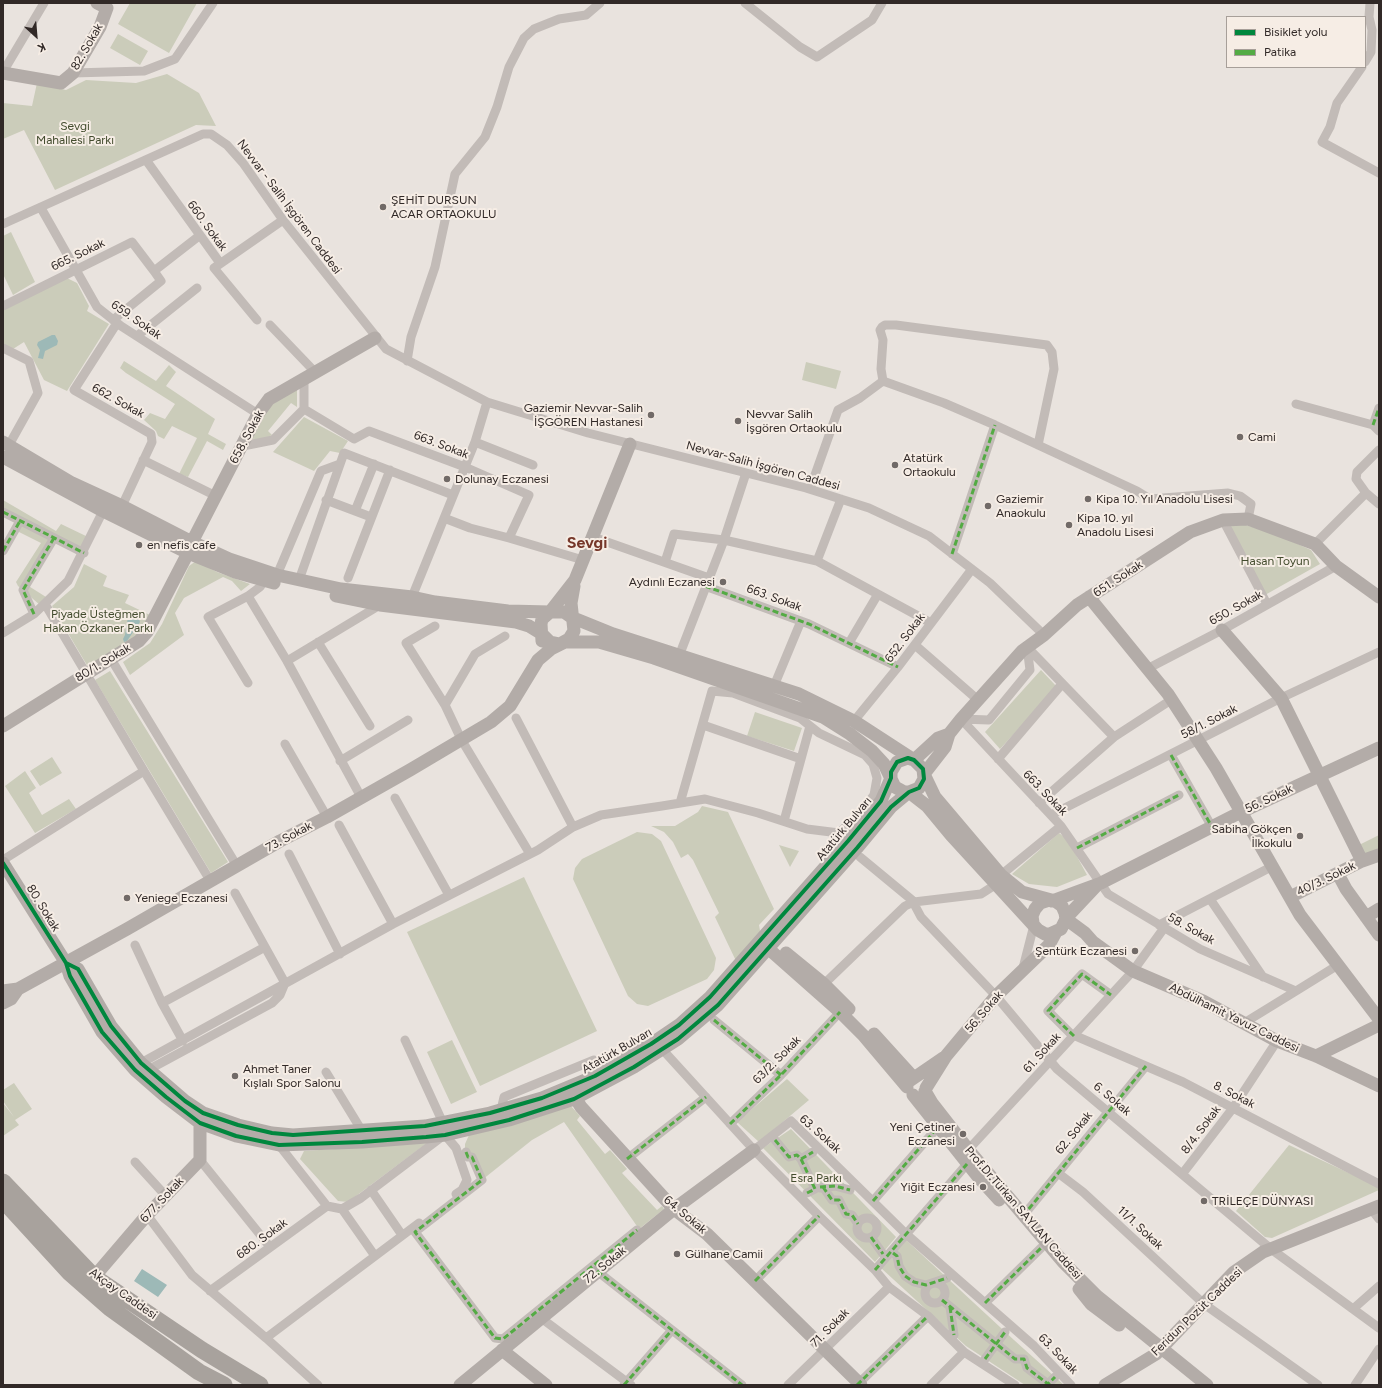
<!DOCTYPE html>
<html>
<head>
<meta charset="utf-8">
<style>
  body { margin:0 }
  #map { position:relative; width:1382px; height:1388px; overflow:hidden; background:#e9e3de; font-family:Figtree,sans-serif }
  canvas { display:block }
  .frame { position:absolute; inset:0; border:4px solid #312927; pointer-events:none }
  .legend { position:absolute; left:1226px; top:16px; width:140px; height:52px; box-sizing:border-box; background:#f6ede5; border:1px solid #a79f99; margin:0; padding:5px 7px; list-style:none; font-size:12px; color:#312927 }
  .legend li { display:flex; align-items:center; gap:8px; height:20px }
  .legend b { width:20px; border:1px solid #a79f99 }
  .north { position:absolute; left:16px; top:16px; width:40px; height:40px; -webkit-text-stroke:3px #f6ede5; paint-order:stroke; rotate:154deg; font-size:11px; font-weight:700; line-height:16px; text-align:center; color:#312927 }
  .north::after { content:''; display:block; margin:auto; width:14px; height:18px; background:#312927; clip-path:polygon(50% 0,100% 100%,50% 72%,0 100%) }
</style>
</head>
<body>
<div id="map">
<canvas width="1382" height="1388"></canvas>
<div class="frame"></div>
<ul class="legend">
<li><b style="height:5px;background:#00873e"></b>Bisiklet yolu</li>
<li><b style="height:5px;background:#54ab44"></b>Patika</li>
</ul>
<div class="north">K</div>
</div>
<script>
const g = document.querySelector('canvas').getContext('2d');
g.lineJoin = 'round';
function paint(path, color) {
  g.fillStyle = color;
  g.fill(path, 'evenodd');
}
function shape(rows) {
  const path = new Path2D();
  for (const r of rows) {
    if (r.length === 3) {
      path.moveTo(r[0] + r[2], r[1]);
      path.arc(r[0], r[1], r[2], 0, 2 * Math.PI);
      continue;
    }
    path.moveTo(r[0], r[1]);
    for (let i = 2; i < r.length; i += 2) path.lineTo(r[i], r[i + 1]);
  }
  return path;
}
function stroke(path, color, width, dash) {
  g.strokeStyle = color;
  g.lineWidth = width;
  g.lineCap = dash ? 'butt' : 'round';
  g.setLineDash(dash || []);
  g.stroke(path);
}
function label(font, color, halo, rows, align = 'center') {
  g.font = font + ' Figtree,sans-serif';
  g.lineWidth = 4;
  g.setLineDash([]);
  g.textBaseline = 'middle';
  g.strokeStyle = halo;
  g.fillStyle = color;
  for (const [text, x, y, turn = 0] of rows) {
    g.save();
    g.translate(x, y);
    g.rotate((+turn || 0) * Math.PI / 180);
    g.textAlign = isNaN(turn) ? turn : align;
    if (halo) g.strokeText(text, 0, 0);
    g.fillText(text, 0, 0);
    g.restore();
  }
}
paint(shape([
  [130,3,197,3,169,53,118,24],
  [118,34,148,51,140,65,110,48],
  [167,74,199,93,216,126,196,125,55,190,24,130,3,139,3,103,32,106,37,83,66,90,86,80,136,83],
  [11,232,35,282,13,295,3,274,3,236],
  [65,277,77,283,89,306,87,311,109,324,67,391,44,380,24,342,13,349,3,344,3,309],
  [124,361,156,381,169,365,176,372,166,386,215,419,208,434,226,444,223,450,207,441,188,477,179,474,197,438,172,426,164,439,158,436,156,431,144,420,150,413,165,419,175,404,126,373,120,368],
  [806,362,841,371,836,389,802,380],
  [297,388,297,407,291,403,268,431,272,435,266,439,256,441,249,438,270,406],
  [304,417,348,441,340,453,330,451,314,471,273,452],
  [3,500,56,531,61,524,88,537,82,551,51,538,27,585,46,597,40,605,18,586,16,582,41,543,17,531,22,520,3,511],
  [1227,520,1271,532,1311,550,1320,564,1265,595],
  [196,561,217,572,250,584,241,591,232,581,223,577,184,598,175,613,184,635,130,675,123,662,150,643,162,624,189,566],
  [84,564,107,576,103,586,129,595,125,603,150,615,136,638,88,667,52,606,74,587],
  [1041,670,1057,687,1000,749,985,732],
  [110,671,228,862,211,873,95,680],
  [755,712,802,728,794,751,747,736],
  [52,757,62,773,40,786,30,771],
  [25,771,36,788,29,793,42,815,69,799,76,809,35,833,5,786],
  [702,806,728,812,774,909,759,925,761,936,737,963,715,917,719,913,693,860,688,854,681,858,673,842,664,832,651,826,675,826,698,812],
  [637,832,652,834,661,841,716,958,714,970,707,979,648,1006,637,1004,628,996,573,879,575,868,582,859],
  [1059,833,1068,840,1087,875,1057,887,1029,884,1012,874],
  [1379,835,1379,855,1362,861,1355,847],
  [779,845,799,851,790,867],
  [524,877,597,1031,480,1086,407,932],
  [452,1040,477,1092,451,1104,427,1052],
  [787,1079,809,1100,759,1142,737,1122],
  [14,1083,32,1109,15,1120,19,1125,3,1136,3,1103,14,1117,3,1101,3,1090],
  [570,1105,580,1116,577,1120,605,1154,610,1150,627,1169,622,1173,657,1210,662,1206,664,1209,639,1229,564,1122,532,1140,482,1180,465,1150,465,1144,469,1135],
  [791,1129,896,1237,875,1262,763,1148],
  [427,1143,348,1202,338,1201,300,1159,304,1151],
  [1289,1145,1379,1187,1379,1190,1272,1238,1265,1237,1236,1211],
  [905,1239,1014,1340,1064,1385,1025,1385,966,1346,881,1268]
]), '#cbccba');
paint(shape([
  [52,335,55,335,58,341,57,345,45,351,43,359,38,358,40,350,37,345,38,342],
  [132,614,138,616,140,622,127,641,124,642,123,639,125,635,128,617],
  [142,1269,167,1285,158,1297,134,1281]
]), '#9db9b7');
stroke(shape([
  [745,3,800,47,817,57,872,20,882,3],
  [1365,62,1371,52,1372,30,1369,17,1370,3],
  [1362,67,1337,103,1330,127,1322,142,1379,173],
  [3,72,44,3],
  [73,73,144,71,175,59,213,3],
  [146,160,220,263],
  [41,208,97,307,121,326,258,414],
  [3,224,203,134,211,134,227,145,243,163,283,220,386,349,487,402,588,433,806,488,869,508,929,536,990,583,1044,635],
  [3,306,132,242,154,271],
  [113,320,161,281,154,271,199,236],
  [257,320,214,268,283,220],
  [117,323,74,390,151,434,152,442,122,506],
  [270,325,315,372],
  [137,336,197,288],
  [3,348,29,361,38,393,9,445],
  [407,361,411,337,435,267,455,174,485,137,497,107,509,67,524,38,534,29,559,19,586,15,600,3],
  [883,381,881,369,883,340,880,330,882,327,885,325,896,325,1047,345,1052,352,1054,369,1038,445],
  [1296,404,1373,425,1379,431],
  [304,409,354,439,369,431,465,467,529,495,509,538,470,528,444,518],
  [1373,425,1379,408],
  [475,442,533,465],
  [243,446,273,440,304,409,304,379],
  [143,460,216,496],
  [810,489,838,410,860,398,883,381,944,403,995,425,1137,491,1150,499,1228,493,1240,496,1251,504,1248,519],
  [1366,493,1356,479,1357,472,1379,450],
  [841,499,817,561,931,623],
  [326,500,371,517],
  [355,511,374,464],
  [3,512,84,553],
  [1223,520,1267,604],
  [593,537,709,578],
  [509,538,583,560],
  [1315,544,1366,493,1379,504],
  [3,551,20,521],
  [952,554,995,425],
  [665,562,674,534,724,540,817,561],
  [277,575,321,471,340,464],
  [348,578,390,470],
  [299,580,344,453,453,495],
  [705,586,809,624,898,667],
  [248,596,260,587,265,580],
  [412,597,475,442,487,402],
  [45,604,144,771],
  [34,614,23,590,54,538],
  [435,626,406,643,445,705,461,739,530,854],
  [3,633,34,614,68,581,103,511],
  [318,642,370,726],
  [849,643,878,594],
  [915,645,978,700],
  [679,656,724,540,746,473],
  [111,659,237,866],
  [287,661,361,797],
  [1147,669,1222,630,1336,566],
  [248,683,208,617,248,596,287,661,380,605],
  [774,686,801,621],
  [445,705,475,654,505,636],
  [516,718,573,827],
  [961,719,989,720,1030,670,1027,647,1114,737],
  [961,719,1061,826,1001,875],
  [854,721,898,667,972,569],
  [703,725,801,759,810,726],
  [285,744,327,817],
  [1171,755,1212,827],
  [998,759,1062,684],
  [340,761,408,720],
  [395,798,449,895],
  [1039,803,1114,737,1171,700],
  [1051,815,1281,698,1379,652],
  [784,821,801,759],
  [339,825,393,924],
  [1061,826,1108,894,1200,949,1296,991,1338,965],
  [1077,848,1179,795],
  [289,854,340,954],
  [860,857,912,900,921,917,996,996,1057,1069,1271,1249,1379,1328],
  [3,860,144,771,211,882],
  [1210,899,1263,977],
  [1159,925,1273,866],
  [135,945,162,1003,265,947],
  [1023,968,1034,925],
  [824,984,905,906,914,902,981,894,995,885],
  [1111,995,1082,974,1048,1011,1071,1034,1183,1082,1379,1184],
  [162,1003,183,1041],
  [714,1020,781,1075],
  [1244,1023,1296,991],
  [405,1040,443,1123,445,1135,456,1148,467,1180,462,1190,456,1194],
  [662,1049,754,1150,819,1216,875,1270,889,1287,928,1316,964,1352,1015,1385],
  [141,1063,393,924,538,850,573,827,601,815,662,806,705,799,758,813,807,829,839,833,862,811,874,795,877,778,873,764,865,755,819,733,800,718,733,693,712,691,680,803],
  [148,1070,272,1003,280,995,285,983,235,893],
  [326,1072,362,1131],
  [501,1110,504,1097,594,1060,607,1069],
  [730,1124,781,1075,840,1012],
  [775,1140,789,1157,797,1155,801,1159,813,1152],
  [279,1145,327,1206,342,1209,361,1198,443,1136],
  [754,1150,791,1121,906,1234,1034,1346,1071,1385],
  [968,1150,1111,995,1133,971,1164,928],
  [466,1152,468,1157,472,1157,482,1180,415,1232,495,1338,503,1339,637,1230],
  [627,1159,706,1097],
  [801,1159,815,1189,807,1193],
  [200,1160,270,1247],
  [135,1162,165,1195],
  [1058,1173,1083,1192,1204,1304,1318,1385],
  [1183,1173,1233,1108,1277,1041],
  [823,1187,832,1200,839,1200,846,1214,852,1215,858,1224],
  [820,1188,835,1186,850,1190],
  [371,1190,402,1235],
  [873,1201,938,1127],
  [342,1209,375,1256],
  [1371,1209,1379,1219],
  [147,1215,192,1275,266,1338,318,1385],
  [1023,1216,1146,1066],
  [867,1228,10],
  [871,1237,883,1254],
  [893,1253,897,1256,899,1266,905,1276,914,1282,926,1285,947,1278],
  [875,1270,967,1164],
  [597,1271,742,1385],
  [755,1281,819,1216],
  [935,1293,10],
  [210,1291,327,1206],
  [942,1300,1015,1359,1024,1359,1027,1368,1048,1384,1055,1377],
  [985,1303,1041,1248],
  [950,1307,954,1335],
  [1353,1309,1379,1286],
  [541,1318,631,1385],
  [266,1338,419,1223],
  [985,1359,1005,1332],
  [624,1385,672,1330],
  [788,1385,889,1287],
  [857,1385,928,1316],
  [931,1385,964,1352],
  [1355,1385,1379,1349]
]), '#c2bbb7', 9);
stroke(shape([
  [3,73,61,83,73,73,100,27,107,8,97,3],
  [3,442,72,483,122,506,192,542,229,559,277,575,341,589,412,597,435,602,508,611,550,612,575,580,630,444],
  [3,457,103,511,188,553,235,572,274,583],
  [192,542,258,414,269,399,375,338],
  [336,596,380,605,516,622,529,626,542,634,550,642,560,644,569,639,574,631,571,603,574,586],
  [1089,597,1168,694,1216,768,1300,915,1379,1019],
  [1222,630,1281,698,1362,861,1290,897],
  [542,641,541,624,542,619,550,612,564,612,571,617,613,634,799,694,854,721,914,760],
  [3,726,139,641,147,632,188,553],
  [914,760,938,738,949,734],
  [924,774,945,747,949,734,961,719,1022,651,1044,635,1077,605,1190,532,1223,520,1248,519,1315,544,1336,566,1379,597],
  [909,792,927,806,951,835,1038,930,1045,934,1050,934,1061,929,1066,919,1065,913,1062,906,1055,901,1022,892,1001,875,935,797,924,774],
  [1362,861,1379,855],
  [3,863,66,963,70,976,102,1032,135,1070,166,1097,200,1123,236,1136,279,1145,362,1142,426,1137,445,1135,509,1120,574,1099,634,1067,678,1039,718,1005,857,848,891,807,909,792,919,788,924,779,923,769,914,760,908,758,897,762,891,772,891,778,881,801,848,841,710,997,679,1025,651,1044,595,1076,542,1098,490,1113,425,1126,293,1135,272,1133,238,1125,203,1113,185,1101,141,1063,111,1026,78,969,66,963],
  [1338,874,1346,889,1379,935],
  [1052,901,1101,883,1241,812,1379,748],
  [1366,917,1379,909],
  [1066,918,1097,885],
  [1066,919,1085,933,1093,942,1133,971,1203,1001,1277,1041,1316,1056,1379,1086],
  [1033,923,1032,916,1035,909,1040,903,1049,900],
  [762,943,840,1012,864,1036,907,1087],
  [786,953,824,984,849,1009],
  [3,991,18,989,127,929,280,841,327,817,410,770,491,722,510,706,538,660,551,649,565,642,599,642,654,658,823,717,850,734,872,751,884,764,895,787,904,792,909,792],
  [3,1003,11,999,18,989],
  [874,1034,913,1077],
  [1316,1056,1379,1025],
  [908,1082,943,1058],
  [926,1088,946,1056,996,996,1049,945,1056,932],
  [571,1091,581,1107,674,1209,707,1234,861,1385],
  [925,1091,932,1103,971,1153,1064,1263,1097,1296,1207,1385],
  [913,1095,979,1178,999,1200],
  [94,1277,147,1215,200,1160,200,1123,202,1116],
  [1079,1289,1091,1304,1119,1325],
  [502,1350,546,1385],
  [460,1385,674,1209,754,1150],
  [1105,1385,1156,1354,1234,1272,1263,1252,1379,1206]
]), '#b3aca8', 13);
stroke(shape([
  [3,1182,94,1277,202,1350,260,1385],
  [3,1200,69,1272,110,1308,199,1372,224,1385]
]), '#a8a29d', 17);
stroke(shape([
  [1373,425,1379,408],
  [3,512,84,553],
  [3,551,20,521],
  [952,554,995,425],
  [705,586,809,624,898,667],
  [34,614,23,590,54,538],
  [1171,755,1212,827],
  [1077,848,1179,795],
  [714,1020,781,1075],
  [1074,1036,1048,1011,1082,974,1111,995],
  [730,1124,781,1075,840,1012],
  [775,1140,789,1157,797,1155,801,1159,813,1152],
  [466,1152,468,1157,472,1157,482,1180,415,1232,495,1338,503,1339,637,1230],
  [627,1159,706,1097],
  [801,1159,815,1189,807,1193],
  [820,1187,835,1186,850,1190],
  [823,1187,832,1200,839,1200,846,1214,852,1215,858,1224],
  [873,1201,938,1127],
  [1023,1216,1146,1066],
  [871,1237,883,1254],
  [893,1253,897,1256,899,1266,905,1276,914,1282,926,1285,947,1278],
  [875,1270,967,1164],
  [597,1271,742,1385],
  [755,1281,819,1216],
  [942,1300,1015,1359,1024,1359,1027,1368,1048,1384,1055,1377],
  [985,1303,1041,1248],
  [950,1307,954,1335],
  [985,1359,1005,1332],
  [624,1385,672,1330],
  [857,1385,928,1316]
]), '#54ab44', 3, [6, 3]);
stroke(shape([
  [3,863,66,963,70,976,102,1032,135,1070,166,1097,200,1123,236,1136,279,1145,362,1142,426,1137,445,1135,509,1120,574,1099,634,1067,678,1039,718,1005,857,848,891,807,909,792,919,788,924,779,923,769,914,760,908,758,897,762,891,772,891,778,881,801,848,841,710,997,679,1025,651,1044,595,1076,542,1098,490,1113,425,1126,293,1135,272,1133,238,1125,203,1113,185,1101,141,1063,111,1026,78,969,66,963]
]), '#00873e', 4);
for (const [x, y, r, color] of [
  [383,207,4,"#716a67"],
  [651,415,4,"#716a67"],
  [738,421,4,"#716a67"],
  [1240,437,4,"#716a67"],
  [895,465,4,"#716a67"],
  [447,479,4,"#716a67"],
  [1088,499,4,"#716a67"],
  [988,506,4,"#716a67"],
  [1069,525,4,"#716a67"],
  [139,545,4,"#716a67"],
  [723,582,4,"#716a67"],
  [1300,836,4,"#716a67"],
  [127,898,4,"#716a67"],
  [1135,951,4,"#716a67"],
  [235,1076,4,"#716a67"],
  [963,1134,4,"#716a67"],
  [983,1187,4,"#716a67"],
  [1204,1201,4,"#716a67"],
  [677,1254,4,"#716a67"]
]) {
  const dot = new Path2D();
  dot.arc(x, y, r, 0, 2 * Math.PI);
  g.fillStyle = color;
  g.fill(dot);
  stroke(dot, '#f6ede5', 1.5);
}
label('12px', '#312927', '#f6ede5', [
  ["82. Sokak",87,47,-60],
  ["Nevvar - Salih İşgören Caddesi",289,207,53],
  ["660. Sokak",207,226,54],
  ["665. Sokak",78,255,-26],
  ["659. Sokak",136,320,35],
  ["662. Sokak",118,401,29],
  ["658. Sokak",247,437,-62],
  ["663. Sokak",441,445,21],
  ["Nevvar-Salih İşgören Caddesi",763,466,15],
  ["651. Sokak",1118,579,-33],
  ["663. Sokak",774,598,20],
  ["650. Sokak",1236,608,-29],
  ["652. Sokak",905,638,-53],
  ["80/1. Sokak",103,663,-31],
  ["58/1. Sokak",1209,722,-27],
  ["663. Sokak",1045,793,46],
  ["56. Sokak",1269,799,-25],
  ["Atatürk Bulvarı",844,829,-50],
  ["73. Sokak",289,837,-28],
  ["40/3. Sokak",1326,879,-26],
  ["80. Sokak",43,908,58],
  ["58. Sokak",1191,929,29],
  ["56. Sokak",984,1012,-49],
  ["Abdülhamit Yavuz Caddesi",1234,1018,26],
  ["Atatürk Bulvarı",617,1051,-30],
  ["61. Sokak",1042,1053,-48],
  ["63/2. Sokak",777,1060,-45],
  ["8. Sokak",1234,1095,27],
  ["6. Sokak",1112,1099,40],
  ["8/4. Sokak",1201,1130,-53],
  ["62. Sokak",1074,1133,-51],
  ["63. Sokak",820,1134,42],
  ["677. Sokak",162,1200,-47],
  ["Prof.Dr.Türkan SAYLAN Caddesi",1023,1213,49],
  ["64. Sokak",685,1215,40],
  ["11/1. Sokak",1140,1228,43],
  ["680. Sokak",262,1239,-36],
  ["72. Sokak",605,1265,-39],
  ["Akçay Caddesi",123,1294,35],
  ["Feridun Pozüt Caddesi",1197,1312,-44],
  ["71. Sokak",830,1328,-45],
  ["63. Sokak",1058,1354,46]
]);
label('12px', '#434c2e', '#f6ede5', [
  ["Sevgi",75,126],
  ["Mahallesi Parkı",75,140],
  ["Hasan Toyun",1275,561],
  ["Piyade Üsteğmen",98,614],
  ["Hakan Özkaner Parkı",98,628],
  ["Esra Parkı",816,1178]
]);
label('12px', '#312927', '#f6ede5', [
  ["ŞEHİT DURSUN",391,200],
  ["ACAR ORTAOKULU",391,214],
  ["Gaziemir Nevvar-Salih",643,408,"right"],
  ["İŞGÖREN Hastanesi",643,422,"right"],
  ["Nevvar Salih",746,414],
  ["İşgören Ortaokulu",746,428],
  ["Cami",1248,437],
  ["Atatürk",903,458],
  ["Ortaokulu",903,472],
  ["Dolunay Eczanesi",455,479],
  ["Gaziemir",996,499],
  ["Anaokulu",996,513],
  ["Kipa 10. Yıl Anadolu Lisesi",1096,499],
  ["Kipa 10. yıl",1077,518],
  ["Anadolu Lisesi",1077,532],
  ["en nefis cafe",147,545],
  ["Aydınlı Eczanesi",715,582,"right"],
  ["Sabiha Gökçen",1292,829,"right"],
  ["İlkokulu",1292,843,"right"],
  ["Yeniege Eczanesi",135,898],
  ["Şentürk Eczanesi",1127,951,"right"],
  ["Ahmet Taner",243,1069],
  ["Kışlalı Spor Salonu",243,1083],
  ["Yeni Çetiner",955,1127,"right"],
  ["Eczanesi",955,1141,"right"],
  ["Yiğit Eczanesi",975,1187,"right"],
  ["TRİLEÇE DÜNYASI",1212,1201],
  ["Gülhane Camii",685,1254]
], 'left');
label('bold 16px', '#76372a', '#f6ede5', [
  ["Sevgi",587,543]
]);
</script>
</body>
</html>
